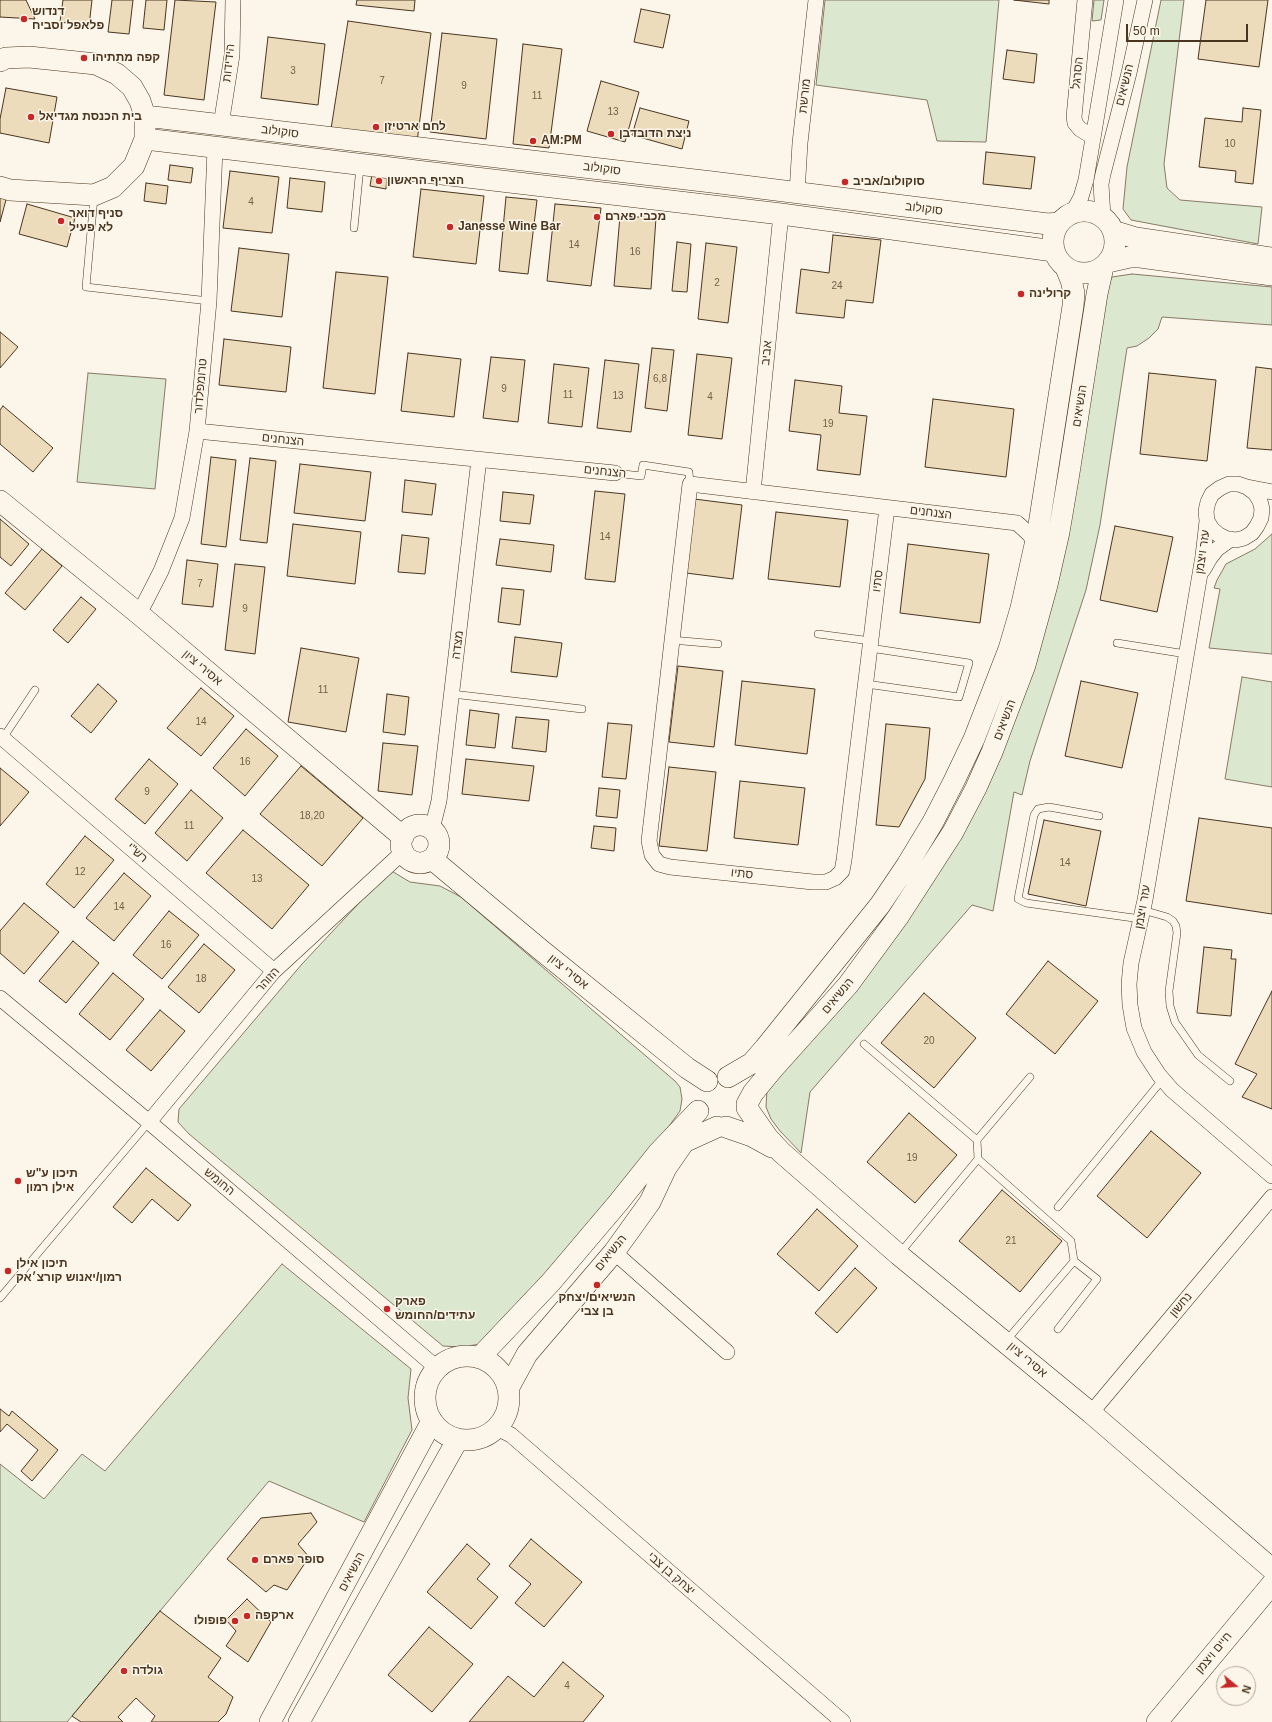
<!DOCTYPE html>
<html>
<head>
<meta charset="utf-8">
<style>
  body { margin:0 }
  #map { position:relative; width:1272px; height:1722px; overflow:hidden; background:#fbf6e9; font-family:Helvetica,sans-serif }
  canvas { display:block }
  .north { position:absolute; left:1216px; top:1666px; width:40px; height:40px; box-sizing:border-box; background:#fbf6e9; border:1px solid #b4a999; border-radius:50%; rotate:108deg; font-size:11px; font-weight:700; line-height:16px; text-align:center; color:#4a3520 }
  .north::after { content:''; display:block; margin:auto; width:14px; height:18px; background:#c62828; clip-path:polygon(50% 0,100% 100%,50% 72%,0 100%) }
  .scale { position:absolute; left:1126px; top:24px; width:122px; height:18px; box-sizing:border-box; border:2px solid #4a3520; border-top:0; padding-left:5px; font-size:12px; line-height:14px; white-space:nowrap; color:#4a3520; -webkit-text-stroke:3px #fbf6e9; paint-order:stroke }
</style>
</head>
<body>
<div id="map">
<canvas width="1272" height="1722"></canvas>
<div class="north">N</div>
<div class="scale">50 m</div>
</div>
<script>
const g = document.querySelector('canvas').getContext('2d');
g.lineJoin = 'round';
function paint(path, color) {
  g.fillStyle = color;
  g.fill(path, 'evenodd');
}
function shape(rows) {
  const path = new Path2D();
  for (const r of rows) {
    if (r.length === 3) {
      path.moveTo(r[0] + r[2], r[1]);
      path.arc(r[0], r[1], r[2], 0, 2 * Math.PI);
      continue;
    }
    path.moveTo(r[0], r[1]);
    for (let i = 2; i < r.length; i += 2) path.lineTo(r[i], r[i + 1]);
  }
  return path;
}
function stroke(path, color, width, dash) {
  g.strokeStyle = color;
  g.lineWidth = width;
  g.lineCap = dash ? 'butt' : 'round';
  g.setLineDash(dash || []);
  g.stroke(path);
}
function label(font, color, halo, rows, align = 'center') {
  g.font = font + ' Helvetica,"Noto Sans Hebrew",sans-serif';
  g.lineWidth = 3;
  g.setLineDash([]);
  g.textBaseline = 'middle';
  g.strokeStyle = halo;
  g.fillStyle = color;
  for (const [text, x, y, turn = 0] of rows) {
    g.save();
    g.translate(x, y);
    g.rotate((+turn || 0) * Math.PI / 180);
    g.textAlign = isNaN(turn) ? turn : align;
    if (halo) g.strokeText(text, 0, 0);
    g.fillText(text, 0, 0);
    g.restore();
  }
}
const green = shape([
  [825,0,999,0,986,142,937,141,927,100,816,85,825,0],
  [1094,0,1104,0,1101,20,1092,21,1094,0],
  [1161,0,1184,0,1164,164,1167,188,1180,200,1262,207,1258,244,1131,220,1123,209,1127,167,1161,0],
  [1132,274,1272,287,1272,325,1162,317,1158,329,1149,338,1137,346,1127,348,1100,525,1086,590,1030,761,1022,795,1014,792,993,911,972,905,810,1092,801,1153,780,1131,771,1119,766,1107,767,1089,854,986,1007,728,1107,288,1112,277,1132,274],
  [88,373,166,379,155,489,77,482,88,373],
  [1272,534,1272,654,1209,648,1220,589,1214,588,1217,580,1226,564,1255,549,1272,534],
  [1242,677,1272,682,1272,787,1225,779,1242,677],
  [390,870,410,882,440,886,461,897,675,1081,680,1087,682,1099,680,1111,656,1144,494,1333,481,1344,460,1347,443,1346,189,1134,178,1122,179,1109,302,964,390,870],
  [282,1264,411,1369,408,1398,412,1430,364,1522,269,1481,67,1722,0,1722,0,1464,44,1499,82,1454,105,1471,282,1264]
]);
paint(green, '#dce7d0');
stroke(green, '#887966', 1);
const building = shape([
  [0,0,26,0,35,19,0,17,0,0],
  [63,0,92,0,89,26,60,22,63,0],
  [112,0,133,0,129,34,108,32,112,0],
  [146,0,167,0,164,30,143,28,146,0],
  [175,0,216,2,204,100,164,95,175,0],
  [357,0,415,0,414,11,356,5,357,0],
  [1014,0,1049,0,1049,4,1014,0],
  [1206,0,1268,0,1259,67,1198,59,1206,0],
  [641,9,670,15,663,48,634,42,641,9],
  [348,21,431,33,417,142,331,129,348,21],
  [442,33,497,39,486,139,430,132,442,33],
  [268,37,325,44,318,105,261,98,268,37],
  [523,44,562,49,549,148,513,144,523,44],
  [1007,50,1037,54,1034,83,1003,79,1007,50],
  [601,81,639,92,625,142,587,131,601,81],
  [6,88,57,97,49,143,0,133,0,119,6,88],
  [640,108,689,121,682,149,632,135,640,108],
  [1243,108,1261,110,1253,184,1235,182,1236,171,1199,167,1205,118,1242,122,1243,108],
  [986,152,1035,157,1031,189,983,184,986,152],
  [170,165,193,168,191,183,168,180,170,165],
  [230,171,279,177,272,233,223,228,230,171],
  [372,174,387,176,386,189,370,186,372,174],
  [290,178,325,182,322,212,287,208,290,178],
  [146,183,168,186,166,204,144,201,146,183],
  [421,189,484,196,476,264,413,257,421,189],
  [0,195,7,196,0,222,0,195],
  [506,197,537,200,528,274,499,271,506,197],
  [27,204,75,218,67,247,19,234,27,204],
  [555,204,601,208,591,286,547,281,555,204],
  [620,216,656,218,651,289,614,286,620,216],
  [833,235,881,240,873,303,846,300,844,318,796,313,801,269,829,273,833,235],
  [677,242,691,244,687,292,672,291,677,242],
  [706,243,737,247,728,323,698,319,706,243],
  [239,248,289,254,282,317,231,311,239,248],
  [336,272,388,277,375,394,323,388,336,272],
  [0,332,18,347,0,368,0,332],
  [224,339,291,347,286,392,219,385,224,339],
  [652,348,674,350,667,411,645,408,652,348],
  [408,353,461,359,454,417,401,411,408,353],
  [697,354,732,358,722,439,688,435,697,354],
  [491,357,525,360,518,422,483,418,491,357],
  [605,360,639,364,631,432,597,428,605,360],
  [554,364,589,368,582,427,548,423,554,364],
  [1256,367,1272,369,1272,450,1247,448,1256,367],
  [1149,373,1216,380,1207,461,1140,454,1149,373],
  [795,380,842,386,839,413,867,416,860,475,817,470,821,435,789,431,795,380],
  [933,399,1014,409,1006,477,925,467,933,399],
  [3,406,53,448,33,472,0,444,0,410,3,406],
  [211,457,236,460,226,547,201,544,211,457],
  [250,458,276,461,267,543,240,540,250,458],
  [300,464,371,472,365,521,294,513,300,464],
  [405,480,436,484,432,515,402,512,405,480],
  [595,491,625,494,615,582,585,579,595,491],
  [503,492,534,495,530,524,500,521,503,492],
  [694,499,742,505,733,579,686,573,694,499],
  [776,512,848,520,840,587,768,579,776,512],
  [0,519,29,544,11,566,0,557,0,519],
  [293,524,361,532,355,584,287,576,293,524],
  [1115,526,1173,537,1157,612,1100,600,1115,526],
  [402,535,429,538,425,574,398,572,402,535],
  [500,539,554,545,551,572,496,565,500,539],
  [908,544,989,554,980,623,900,613,908,544],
  [42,549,62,566,25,610,5,593,42,549],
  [187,560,218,564,213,607,182,604,187,560],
  [235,564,265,567,255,654,225,650,235,564],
  [502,588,524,590,520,625,498,622,502,588],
  [81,597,96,609,68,643,53,630,81,597],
  [515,637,562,643,557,677,511,672,515,637],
  [301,648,359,658,346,732,288,722,301,648],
  [678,666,723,671,714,747,669,742,678,666],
  [742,681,815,689,807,754,735,745,742,681],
  [1081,681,1138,693,1122,768,1065,756,1081,681],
  [98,684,117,701,91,733,71,716,98,684],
  [201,688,234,716,201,756,167,728,201,688],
  [387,694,409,697,405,735,383,732,387,694],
  [470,710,499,714,495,748,466,745,470,710],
  [516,717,549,720,546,752,512,748,516,717],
  [608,723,632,725,626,779,602,777,608,723],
  [886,724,930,728,925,779,899,827,876,825,886,724],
  [246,729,278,756,245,796,213,768,246,729],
  [383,743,418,746,412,795,378,791,383,743],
  [149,759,178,784,145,824,115,799,149,759],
  [466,759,534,766,529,801,462,794,466,759],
  [301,766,363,818,322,866,260,814,301,766],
  [669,767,716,772,707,851,659,846,669,767],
  [0,768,29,792,0,826,0,768],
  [740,781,805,788,798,845,734,838,740,781],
  [599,788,620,790,617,818,596,816,599,788],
  [191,790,223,818,187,861,155,833,191,790],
  [1199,818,1272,828,1272,914,1186,901,1199,818],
  [1044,820,1101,831,1086,906,1028,894,1044,820],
  [594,826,616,828,614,851,591,848,594,826],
  [243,830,309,885,272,929,206,873,243,830],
  [85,836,114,860,74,908,46,884,85,836],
  [124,873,151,896,114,941,86,918,124,873],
  [24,903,59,932,24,974,0,953,0,931,24,903],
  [169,911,199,935,162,979,133,955,169,911],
  [73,941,99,963,66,1003,39,981,73,941],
  [204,944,235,970,199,1013,168,987,204,944],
  [1204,947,1232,950,1231,959,1236,959,1231,1016,1197,1013,1204,947],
  [1048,961,1098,1001,1055,1054,1006,1014,1048,961],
  [113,973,144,999,110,1040,79,1014,113,973],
  [1272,991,1272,1109,1242,1097,1257,1074,1235,1064,1272,991],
  [924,993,976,1038,934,1088,881,1043,924,993],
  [160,1010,185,1031,151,1071,126,1050,160,1010],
  [909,1113,957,1155,915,1203,867,1162,909,1113],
  [1151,1131,1201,1173,1147,1238,1097,1196,1151,1131],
  [146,1168,191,1205,178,1221,152,1199,132,1223,113,1207,146,1168],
  [1002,1190,1062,1241,1020,1292,959,1241,1002,1190],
  [817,1209,858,1246,819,1291,777,1254,817,1209],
  [855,1268,877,1288,837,1333,815,1313,855,1268],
  [0,1409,9,1416,12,1411,58,1450,32,1481,21,1471,38,1450,7,1424,0,1432,0,1409],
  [311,1513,317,1522,298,1544,309,1557,287,1590,274,1585,266,1592,227,1559,261,1518,311,1513],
  [531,1539,582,1582,544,1627,515,1603,531,1584,509,1566,531,1539],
  [467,1544,490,1564,477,1579,498,1597,471,1629,427,1592,467,1544],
  [247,1599,271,1622,248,1662,226,1646,236,1631,226,1620,247,1599],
  [160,1611,221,1658,208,1677,233,1697,226,1714,218,1722,151,1722,155,1716,136,1698,118,1717,123,1722,81,1722,72,1716,160,1611],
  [429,1627,473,1664,432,1712,388,1675,429,1627],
  [563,1662,604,1696,583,1722,469,1722,508,1676,534,1697,563,1662]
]);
paint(building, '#ecdcbc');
stroke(building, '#4a3520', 1);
const lane = shape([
  [94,197,86,287,209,301],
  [354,228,360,167],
  [615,473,641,476,643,465,689,472,690,484],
  [818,634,871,641],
  [671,640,718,644],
  [1117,643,1186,654],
  [866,684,959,697,969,663,870,648],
  [452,694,582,709],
  [3,738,35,690],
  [1099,816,1049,807,1038,809,1034,815,1018,899,1026,903,1141,919],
  [1143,910,1167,917,1173,921,1176,926,1177,933,1169,991,1170,1006,1175,1022,1198,1055,1230,1081],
  [864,1044,977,1140,1030,1077],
  [978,1159,1071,1241,1074,1261,1097,1279,1058,1329],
  [1058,1207,1163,1079],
  [900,1253,978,1159,977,1140],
  [0,1298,149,1122],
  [1006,1341,1074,1261]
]);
const street = shape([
  [1085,0,1074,117,1075,123,1080,129,1093,137],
  [221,125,232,55,233,0],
  [797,193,800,143,816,0],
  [1073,212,1081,197,1086,180,1116,0],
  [1103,217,1101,184,1103,174,1129,73,1145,0],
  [197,431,615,473],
  [1247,487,1272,492],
  [753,492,781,214],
  [887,508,844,860,842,871,835,878,826,882,813,882,670,867,659,864,652,855,649,841,690,484,1017,523,1029,534,1036,544],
  [1207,521,1212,529,1219,535,1227,539,1236,540,1244,538,1252,533,1257,526,1261,518,1262,509,1260,501,1255,493,1247,487,1238,484,1229,484,1220,488,1212,494,1208,502,1206,511,1207,521,1203,556,1145,900,1131,963,1129,984,1130,1005,1134,1028,1144,1052,1159,1075,1172,1090,1272,1176],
  [1203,570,1210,558,1217,549,1231,539],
  [139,614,161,571,182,518,197,431,209,301,215,148],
  [0,736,274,971],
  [432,829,439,801,479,459],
  [0,998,149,1122,437,1368],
  [149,1122,274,971,403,852],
  [614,1252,727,1352],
  [1091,1413,1272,1197],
  [497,1428,511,1435,843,1722]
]);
const secondary = shape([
  [0,61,6,58,29,57,96,64,117,74,132,87,140,101,145,116,145,139,134,166,113,187,94,195,10,190,0,187],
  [145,116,712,182,1048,224,1059,223],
  [145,139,781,214,1054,251],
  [1084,242,31],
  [1113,231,1136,238,1272,258],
  [1108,262,1130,257,1140,257,1272,275],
  [0,501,139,614,403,837],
  [420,844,19],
  [432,859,541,950,687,1068,707,1081],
  [728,1077,752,1063,765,1048,880,905,907,865,933,822,954,781,974,739,1009,649,1021,608,1038,531,1073,306,1074,293,1071,280,1066,268],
  [747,1104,753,1093,771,1071,848,985,898,917,953,832,976,788,992,752,1025,665,1047,585,1059,532,1069,473,1097,294,1103,267],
  [747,1108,768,1138,781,1152,899,1255,1091,1413,1272,1569],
  [726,1127,752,1136,772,1147],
  [467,1398,42],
  [480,1357,551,1282,618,1203,658,1153,698,1111],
  [509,1387,527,1354,614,1252,650,1202,666,1168,684,1142,717,1127],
  [270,1722,432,1421],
  [299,1722,458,1439],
  [1157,1722,1272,1584]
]);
stroke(lane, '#4a3520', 8);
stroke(street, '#4a3520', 16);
stroke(secondary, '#4a3520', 22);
stroke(lane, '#fbf6e9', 7);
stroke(street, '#fbf6e9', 15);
stroke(secondary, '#fbf6e9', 21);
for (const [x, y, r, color] of [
  [24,19,4,"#c62828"],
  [84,58,4,"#c62828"],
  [31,117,4,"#c62828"],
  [376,127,4,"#c62828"],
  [611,134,4,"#c62828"],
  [533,141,4,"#c62828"],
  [379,181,4,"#c62828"],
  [845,182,4,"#c62828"],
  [597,217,4,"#c62828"],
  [61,221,4,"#c62828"],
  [450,227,4,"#c62828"],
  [1021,294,4,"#c62828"],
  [18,1181,4,"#c62828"],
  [8,1271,4,"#c62828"],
  [597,1285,4,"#c62828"],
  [387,1309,4,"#c62828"],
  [255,1560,4,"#c62828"],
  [247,1616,4,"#c62828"],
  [235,1621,4,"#c62828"],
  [124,1671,4,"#c62828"]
]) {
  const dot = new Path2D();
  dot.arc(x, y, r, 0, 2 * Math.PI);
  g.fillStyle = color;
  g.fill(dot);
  stroke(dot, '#fbf6e9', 1.5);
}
label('10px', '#725f47', null, [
  ["3",293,71],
  ["7",382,81],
  ["9",464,86],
  ["11",537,96],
  ["13",613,112],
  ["10",1230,144],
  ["4",251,202],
  ["14",574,245],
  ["16",635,252],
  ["2",717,283],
  ["24",837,286],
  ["6,8",660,379],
  ["9",504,389],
  ["11",568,395],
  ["13",618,396],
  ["4",710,397],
  ["19",828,424],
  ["14",605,537],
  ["7",200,584],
  ["9",245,609],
  ["11",323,690],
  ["14",201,722],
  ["16",245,762],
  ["9",147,792],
  ["18,20",312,816],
  ["11",189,826],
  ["14",1065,863],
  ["12",80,872],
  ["13",257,879],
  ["14",119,907],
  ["16",166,945],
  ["18",201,979],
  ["20",929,1041],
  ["19",912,1158],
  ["21",1011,1241],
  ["4",567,1686]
]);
label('bold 12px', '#4a3520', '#fbf6e9', [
  ["דנדוש",32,12],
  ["פלאפל וסביח",32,26],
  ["קפה מתתיהו",92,58],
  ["בית הכנסת מגדיאל",39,117],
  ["לחם ארטיזן",384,127],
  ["ניצת הדובדבן",619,134],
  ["AM:PM",541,141],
  ["הצריף הראשון",387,181],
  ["סוקולוב/אביב",853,182],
  ["סניף דואר",69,214],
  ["לא פעיל",69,228],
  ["מכבי פארם",605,217],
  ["Janesse Wine Bar",458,227],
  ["קרולינה",1029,294],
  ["תיכון ע\"ש",26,1174],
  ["אילן רמון",26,1188],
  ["תיכון אילן",16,1264],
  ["רמון/יאנוש קורצ׳אק",16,1278],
  ["הנשיאים/יצחק",597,1298,"center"],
  ["בן צבי",597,1312,"center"],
  ["פארק",395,1302],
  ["עתידים/החומש",395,1316],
  ["סופר פארם",263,1560],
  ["ארקפה",255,1616],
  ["פופולו",227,1621,"right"],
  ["גולדה",132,1671]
], 'left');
label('12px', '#4a3520', '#fbf6e9', [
  ["הידידות",229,63,-84],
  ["הסרגל",1078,73,-84],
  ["הנשיאים",1125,85,-76],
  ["מורשת",805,96,-84],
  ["סוקולוב",280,132,7],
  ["סוקולוב",602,169,7],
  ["סוקולוב",924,209,7],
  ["אביב",767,353,-84],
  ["טרומפלדור",201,386,-85],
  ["הנשיאים",1080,406,-81],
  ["הצנחנים",283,440,6],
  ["הצנחנים",605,472,6],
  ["הצנחנים",931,513,7],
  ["עזר ויצמן",1203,552,-82],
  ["סתיו",878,581,-83],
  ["מצדה",458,645,-83],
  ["אסירי ציון",202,668,40],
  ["הנשיאים",1005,720,-69],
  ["רש\"י",137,853,41],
  ["סתיו",742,874,6],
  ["עזר ויצמן",1143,907,-80],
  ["אסירי ציון",568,972,39],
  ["הזוהר",268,980,-48],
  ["הנשיאים",838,996,-50],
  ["החומש",219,1182,40],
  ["הנשיאים",611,1253,-51],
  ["נחשון",1181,1305,-50],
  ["אסירי ציון",1027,1360,40],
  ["הנשיאים",352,1572,-62],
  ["יצחק בן צבי",671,1574,41],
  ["חיים ויצמן",1214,1653,-50]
]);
</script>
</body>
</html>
